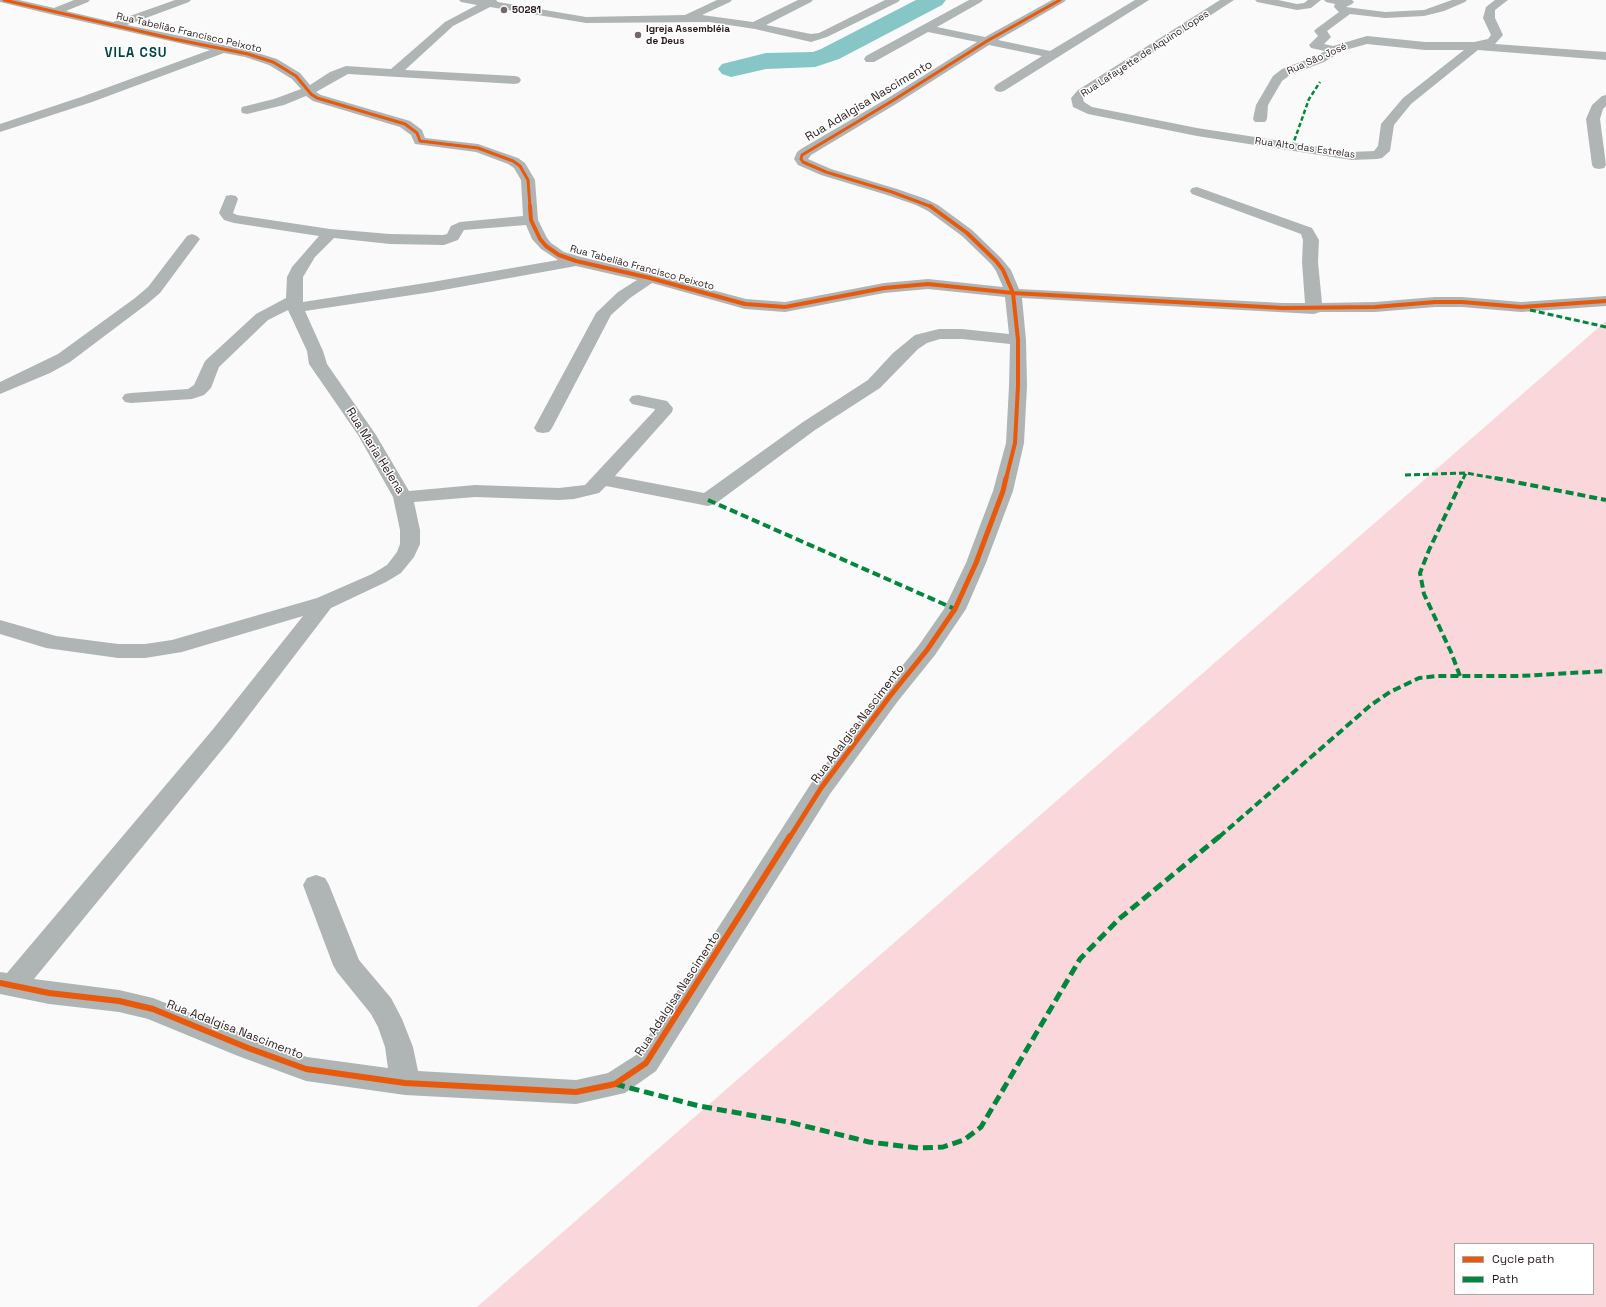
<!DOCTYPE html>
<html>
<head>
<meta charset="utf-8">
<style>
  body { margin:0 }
  #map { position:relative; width:1606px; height:1307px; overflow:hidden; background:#fafafa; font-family:"Space Grotesk",sans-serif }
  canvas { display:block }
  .legend { position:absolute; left:1454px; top:1243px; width:140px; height:52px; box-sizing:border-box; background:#fff; border:1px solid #a9a3a4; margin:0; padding:5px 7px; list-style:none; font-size:12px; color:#281a1b }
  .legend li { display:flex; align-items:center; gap:8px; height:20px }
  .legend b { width:20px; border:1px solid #a9a3a4 }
</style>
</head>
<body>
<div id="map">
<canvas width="1606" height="1307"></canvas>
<ul class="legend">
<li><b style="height:5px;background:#e8590c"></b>Cycle path</li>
<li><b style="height:5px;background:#00873e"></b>Path</li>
</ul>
</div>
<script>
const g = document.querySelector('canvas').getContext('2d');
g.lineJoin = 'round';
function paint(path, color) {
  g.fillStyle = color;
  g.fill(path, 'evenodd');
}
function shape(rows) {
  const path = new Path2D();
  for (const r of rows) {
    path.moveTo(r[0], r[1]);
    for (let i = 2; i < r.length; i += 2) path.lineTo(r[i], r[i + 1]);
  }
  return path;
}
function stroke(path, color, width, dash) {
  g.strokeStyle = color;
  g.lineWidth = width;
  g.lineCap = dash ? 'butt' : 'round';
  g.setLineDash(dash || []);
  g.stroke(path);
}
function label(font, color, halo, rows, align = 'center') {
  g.font = font + ' "Space Grotesk",sans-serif';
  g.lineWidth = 3;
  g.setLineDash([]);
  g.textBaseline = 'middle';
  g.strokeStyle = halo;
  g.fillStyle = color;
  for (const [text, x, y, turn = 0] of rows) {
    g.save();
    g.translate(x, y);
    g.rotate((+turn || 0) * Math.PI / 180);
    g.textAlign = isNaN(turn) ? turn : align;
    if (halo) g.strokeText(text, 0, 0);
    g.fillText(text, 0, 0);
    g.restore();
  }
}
paint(shape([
  [1606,321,1606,1307,477,1307],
  [1455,1244,1593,1244,1593,1294,1455,1294]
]), '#f9d7da');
paint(shape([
  [916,0,946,0,942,5,839,59,815,67,766,69,731,77,722,74,718,69,722,64,766,53,813,52,821,49,916,0]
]), '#86c6c6');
paint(shape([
  [0,0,19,0,54,8,74,0,90,0,88,2,66,11,113,22,175,0,191,0,189,2,127,25,248,50,277,59,300,73,310,85,330,72,346,66,391,69,445,22,477,5,461,2,459,0,496,0,498,2,586,17,685,15,717,0,732,0,730,2,702,15,753,22,798,0,813,0,811,2,766,25,811,34,819,33,885,0,900,0,898,2,827,37,811,42,755,29,709,22,586,23,490,7,453,26,405,70,515,76,519,77,521,80,519,83,515,84,348,74,316,92,321,95,410,121,422,130,425,138,478,144,518,158,525,163,535,180,538,220,547,238,551,243,564,252,581,257,656,275,746,299,785,302,884,283,928,279,1003,287,996,271,991,264,962,236,928,211,916,205,887,195,821,175,798,165,794,159,797,152,801,149,888,98,977,42,928,32,874,62,866,62,864,59,866,56,969,0,983,0,981,2,937,27,985,37,1052,0,1066,0,1064,2,998,40,1050,51,1135,0,1149,0,1004,91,1000,92,996,91,994,88,996,85,1042,56,989,45,896,104,811,155,808,159,831,169,897,189,926,199,938,205,972,230,1001,258,1011,270,1019,289,1283,303,1305,303,1302,262,1303,240,1301,234,1192,194,1190,191,1192,188,1197,187,1312,228,1319,240,1318,262,1322,303,1375,302,1435,297,1462,297,1521,302,1606,296,1606,306,1521,312,1462,307,1435,307,1375,312,1320,312,1314,314,1022,298,1026,340,1027,386,1024,443,1013,491,986,563,966,609,935,655,898,701,830,794,656,1071,625,1093,576,1104,405,1095,306,1081,238,1056,148,1019,119,1012,49,1004,0,994,0,972,7,973,214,728,303,616,182,652,145,658,118,658,46,648,0,634,0,620,56,636,118,644,145,644,172,640,317,598,372,574,387,565,397,552,400,544,400,530,393,497,358,435,309,364,307,351,288,310,268,320,219,367,211,388,204,395,192,399,131,403,125,402,122,398,125,394,131,393,188,389,194,385,205,361,256,314,286,298,287,277,292,267,319,236,234,223,224,220,219,213,226,196,231,195,236,196,238,199,233,213,237,215,330,229,390,234,443,235,447,234,451,226,460,222,523,216,521,180,514,168,508,164,476,152,415,144,411,135,400,127,313,101,306,96,284,105,247,114,242,113,241,110,242,107,274,99,301,89,292,79,269,65,245,57,224,53,92,102,0,132,0,124,84,96,210,50,54,15,0,2,0,0],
  [526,225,532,239,541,249,558,260,432,282,303,302,303,277,315,257,334,238,390,244,444,245,458,240,464,230,526,225],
  [576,266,637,280,618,292,596,313,534,428,537,432,543,433,549,432,552,428,611,315,630,298,652,283,745,309,785,312,884,293,928,289,1005,297,1009,334,962,329,939,329,915,335,893,353,868,380,803,422,704,493,615,476,672,412,673,408,667,401,638,395,632,396,629,400,632,404,655,409,654,411,585,485,559,488,475,485,409,491,376,435,327,364,323,351,305,311,432,292,576,266],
  [940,339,962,339,1010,344,1009,386,1006,443,993,491,966,563,944,609,919,645,882,691,812,782,636,1055,608,1073,576,1080,418,1071,413,1047,402,1019,391,998,359,960,329,885,325,878,316,875,307,878,303,885,333,965,337,972,371,1014,378,1027,385,1047,388,1068,307,1057,258,1040,153,998,119,990,34,979,230,740,331,608,386,582,401,573,414,557,420,544,420,530,414,502,475,497,559,500,574,499,599,493,606,486,708,506,715,504,815,430,880,388,918,349,927,343,940,339],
  [1220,0,1234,0,1086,96,1083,99,1084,102,1092,107,1197,128,1352,152,1374,151,1378,146,1381,124,1403,98,1464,50,1425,50,1367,44,1342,51,1324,62,1290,75,1282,81,1268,105,1267,119,1265,122,1255,122,1253,119,1256,105,1273,76,1282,69,1316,56,1325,51,1311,48,1309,45,1318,36,1314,31,1316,29,1339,12,1334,7,1335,4,1326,2,1324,0,1352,0,1354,2,1352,4,1346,7,1385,12,1424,10,1452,0,1467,0,1465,2,1444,11,1424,16,1385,18,1350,14,1327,31,1331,37,1324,44,1333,46,1367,36,1425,42,1474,42,1488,39,1491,35,1483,18,1486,7,1495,0,1508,0,1495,10,1495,18,1503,35,1495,44,1606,52,1606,60,1478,50,1411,104,1394,125,1390,151,1382,158,1377,159,1352,160,1197,136,1088,114,1073,107,1071,98,1078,90,1220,0],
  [1255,0,1278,0,1297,4,1304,3,1308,0,1321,0,1311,8,1297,10,1257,2,1255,0],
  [1606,95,1606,106,1603,109,1600,119,1606,165,1604,168,1599,169,1594,168,1592,165,1586,119,1592,105,1602,96,1606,95],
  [192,234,197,236,200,239,160,293,147,304,70,362,50,373,0,394,0,382,58,354,135,298,148,287,187,236,192,234]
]), '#afb5b4');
stroke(shape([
  [1292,147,1309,99,1320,82]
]), '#00873e', 2.5, [4.5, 2.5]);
stroke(shape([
  [1530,310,1606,327],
  [1405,475,1466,473,1500,479],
  [1463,479,1466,473]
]), '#00873e', 3, [6, 3]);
stroke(shape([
  [1495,478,1606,500],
  [708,500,955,609],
  [1460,676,1451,652,1424,594,1420,573,1429,550,1463,478],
  [1219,837,1371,705,1390,692,1419,678,1437,676,1520,676,1606,671]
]), '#00873e', 4, [8, 4]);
stroke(shape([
  [615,1084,699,1106,789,1122,869,1142,918,1148,943,1147,964,1140,981,1127,1080,959,1119,919,1220,836]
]), '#00873e', 5, [10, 5]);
stroke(shape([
  [4,0,174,39,248,54,273,62,296,76,311,94,317,98,405,124,417,133,420,141,478,148,513,161,520,166,528,180,530,207],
  [932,207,892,192,826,172,803,162,801,159,802,155,892,101,987,41,1060,0]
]), '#e8590c', 3);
stroke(shape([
  [530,206,531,220,540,239,546,246,559,255,576,261,650,278,745,304,785,307,884,288,928,284,1013,293,1283,308,1375,307,1435,302,1462,302,1521,307,1606,301],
  [930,206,967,233,996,261,1003,270,1013,293,1018,340,1018,386,1015,443,1006,479]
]), '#e8590c', 4);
stroke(shape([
  [790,837,821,788,890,696,927,650,955,609,976,563,1003,491,1006,478]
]), '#e8590c', 5);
stroke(shape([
  [0,983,49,993,119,1001,153,1009,248,1048,306,1069,405,1083,576,1092,615,1084,646,1063,790,836]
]), '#e8590c', 6);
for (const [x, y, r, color] of [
  [504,10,4,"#726869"],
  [638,35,4,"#726869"]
]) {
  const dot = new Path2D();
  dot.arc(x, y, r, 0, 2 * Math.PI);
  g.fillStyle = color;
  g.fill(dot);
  stroke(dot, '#fff', 1.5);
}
label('bold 10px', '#281a1b', '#fff', [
  ["50281",512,10],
  ["Igreja Assembléia",646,29],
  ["de Deus",646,41]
], 'left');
label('10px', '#281a1b', '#fff', [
  ["Rua Tabelião Francisco Peixoto",189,33,13],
  ["Rua Lafayette de Aquino Lopes",1145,54,-33],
  ["Rua São José",1317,59,-24],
  ["Rua Alto das Estrelas",1305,148,8],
  ["Rua Tabelião Francisco Peixoto",642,268,15]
]);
label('12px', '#281a1b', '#fff', [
  ["Rua Adalgisa Nascimento",869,101,-31],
  ["Rua Maria Helena",375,451,58],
  ["Rua Adalgisa Nascimento",858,724,-53],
  ["Rua Adalgisa Nascimento",678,994,-57],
  ["Rua Adalgisa Nascimento",235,1030,21]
]);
g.letterSpacing = '1px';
label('bold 13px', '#014545', '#fff', [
  ["VILA CSU",136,53]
]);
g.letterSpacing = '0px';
</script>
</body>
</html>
